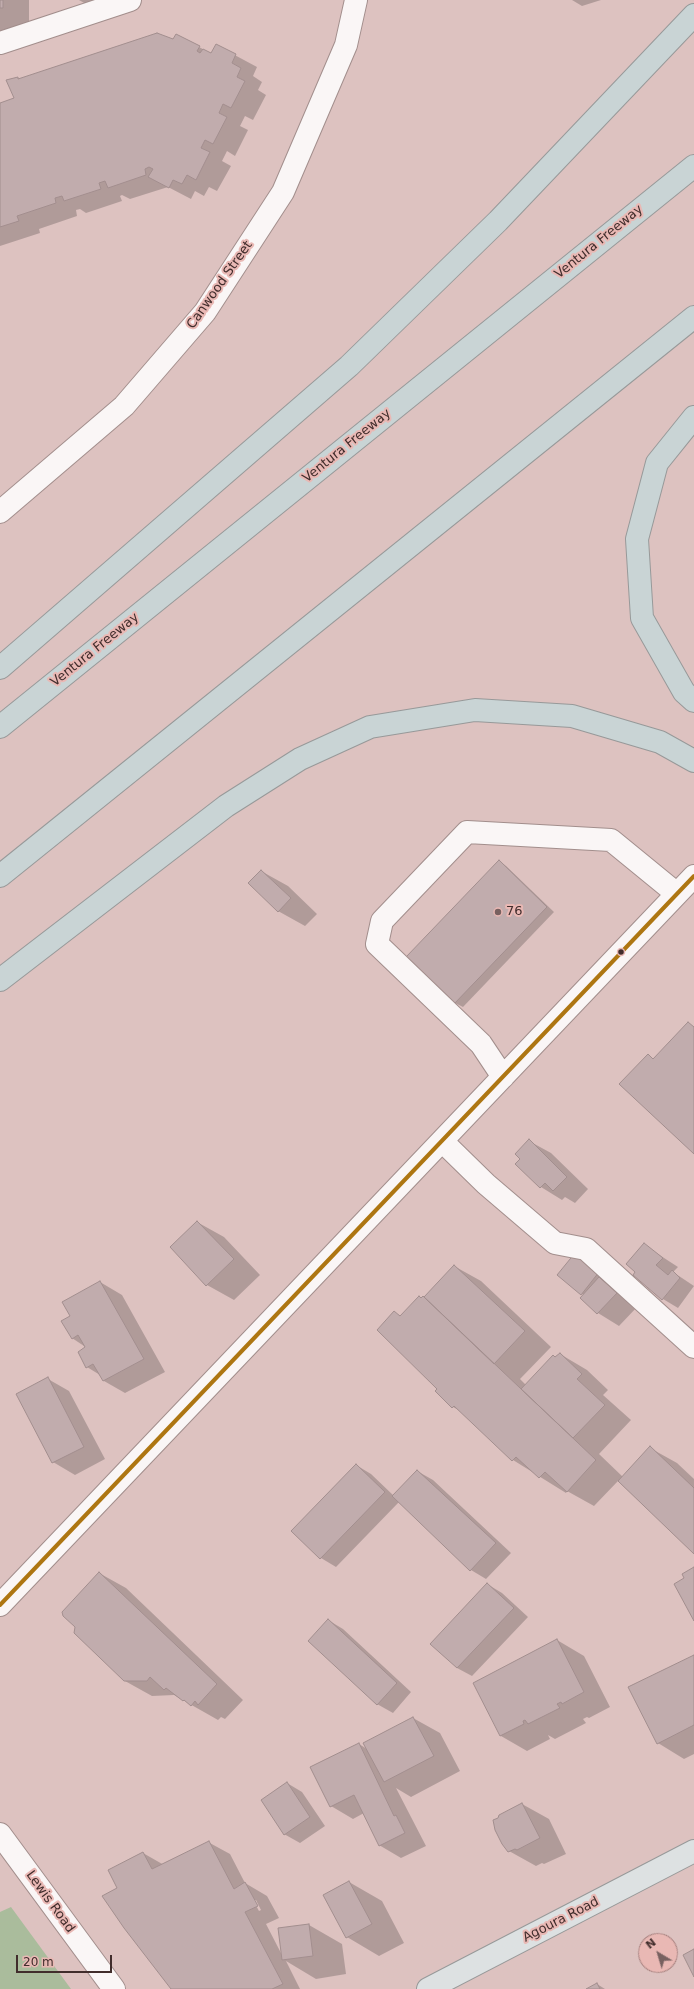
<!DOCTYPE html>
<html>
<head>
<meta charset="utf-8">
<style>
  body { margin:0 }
  #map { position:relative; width:694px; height:1989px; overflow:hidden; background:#ddc2c0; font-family:"DejaVu Sans",sans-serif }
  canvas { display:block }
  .north { position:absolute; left:638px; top:1933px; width:40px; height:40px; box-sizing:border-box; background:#e9b8b4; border:1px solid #a6807e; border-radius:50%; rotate:322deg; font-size:11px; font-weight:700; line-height:16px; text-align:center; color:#412d2c }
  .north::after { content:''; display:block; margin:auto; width:14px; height:18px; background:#786160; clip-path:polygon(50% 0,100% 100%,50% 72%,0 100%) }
  .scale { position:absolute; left:16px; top:1955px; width:96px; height:18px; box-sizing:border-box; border:2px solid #412d2c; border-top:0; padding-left:5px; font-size:12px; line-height:14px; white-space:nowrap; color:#412d2c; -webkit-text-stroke:3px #e9b8b4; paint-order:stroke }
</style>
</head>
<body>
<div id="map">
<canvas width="694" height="1989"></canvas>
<div class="north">N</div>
<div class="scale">20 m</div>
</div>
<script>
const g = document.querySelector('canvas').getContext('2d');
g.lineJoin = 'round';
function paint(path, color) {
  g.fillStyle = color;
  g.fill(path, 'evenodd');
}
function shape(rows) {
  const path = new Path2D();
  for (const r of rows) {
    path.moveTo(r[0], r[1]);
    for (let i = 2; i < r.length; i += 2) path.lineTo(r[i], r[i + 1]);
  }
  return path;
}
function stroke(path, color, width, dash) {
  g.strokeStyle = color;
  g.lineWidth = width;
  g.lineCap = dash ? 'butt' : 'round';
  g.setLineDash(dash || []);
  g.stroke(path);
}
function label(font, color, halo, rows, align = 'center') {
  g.font = font + ' "DejaVu Sans",sans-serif';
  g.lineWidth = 4;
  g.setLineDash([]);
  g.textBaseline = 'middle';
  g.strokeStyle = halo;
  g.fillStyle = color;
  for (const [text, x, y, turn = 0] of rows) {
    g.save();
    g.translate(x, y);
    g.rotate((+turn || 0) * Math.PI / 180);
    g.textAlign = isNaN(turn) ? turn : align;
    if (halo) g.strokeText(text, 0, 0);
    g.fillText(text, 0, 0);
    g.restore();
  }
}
paint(shape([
  [11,1907,71,1989,0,1989,0,1912]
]), '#aabc9c');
paint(shape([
  [0,0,29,0,29,23,24,23,24,34,0,33],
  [79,0,111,0,86,4],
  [572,0,601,0,582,6],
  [174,40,199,47,212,54,216,45,257,67,253,76,262,82,258,90,266,95,253,120,245,116,240,126,248,130,235,156,227,151,222,161,231,166,217,191,209,187,204,196,195,191,191,199,168,187,130,199,122,195,120,196,122,201,86,213,80,209,76,210,77,216,39,229,40,233,0,246,0,104,15,99,17,78,20,79],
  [499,861,506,866,554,912,463,1007,455,1003],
  [261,871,288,886,317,914,305,926,278,911],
  [529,1141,551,1153,588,1189,575,1203,565,1197,562,1200,541,1187,517,1164,522,1159],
  [197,1222,224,1237,260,1275,234,1300,207,1285],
  [644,1245,678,1267,673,1272,694,1286,678,1308,663,1299],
  [575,1254,638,1306,619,1326,598,1313,581,1298,584,1295,582,1294],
  [454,1266,481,1281,551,1347,520,1379,526,1385,560,1354,587,1370,608,1390,603,1395,631,1420,599,1454,623,1477,650,1448,677,1463,694,1479,694,1552,618,1481,594,1506,567,1491,566,1493,513,1460,462,1412,453,1407,438,1389,395,1313,401,1316,425,1298],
  [100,1282,122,1295,165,1372,125,1393,104,1381,100,1375,87,1367,87,1348,72,1338],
  [48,1379,69,1391,105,1459,75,1475,53,1462],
  [356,1465,371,1474,394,1496,417,1471,433,1480,511,1553,486,1579,471,1570,399,1502,336,1567,321,1558],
  [99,1573,126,1588,243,1700,225,1719,221,1717,218,1720,174,1695,152,1696,125,1681],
  [487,1584,502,1593,528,1617,472,1676,457,1668],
  [328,1620,343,1629,411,1692,393,1713,377,1704],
  [557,1640,584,1656,610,1707,589,1718,587,1717,583,1719,586,1723,555,1739,548,1735,550,1739,527,1751,501,1736,474,1683],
  [694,1655,694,1754,684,1759,658,1743],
  [413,1718,440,1733,460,1771,411,1797,396,1788,426,1846,401,1858,379,1845,364,1813,353,1819,331,1806,359,1744,367,1749],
  [287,1783,302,1792,325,1826,300,1843,284,1834],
  [522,1804,549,1819,566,1854,544,1864,542,1863,536,1866,509,1851],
  [208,1842,230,1854,245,1883,267,1896,279,1918,266,1924,282,1955,309,1925,342,1944,346,1974,316,1979,286,1961,300,1989,172,1989,118,1888,143,1853,164,1865],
  [253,1900,256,1900,261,1910,259,1911],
  [349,1882,382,1901,404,1943,379,1956,347,1937],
  [597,1984,605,1989,588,1989]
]), '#0003');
const building = shape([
  [0,0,3,0,3,8,0,8,0,0],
  [157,33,173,39,176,34,200,46,197,51,200,53,203,49,211,53,216,44,236,54,232,63,241,68,237,77,245,81,231,108,223,104,219,113,227,117,213,144,205,140,201,148,210,152,196,180,187,175,182,184,173,180,169,188,148,177,153,169,149,167,145,169,146,175,108,188,105,181,99,183,101,189,64,201,62,196,55,198,56,203,17,216,19,221,0,227,0,103,14,98,6,80,18,77,18,79,157,33],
  [499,860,547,907,454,1004,406,957,499,860],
  [261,870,291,898,278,912,248,883,261,870],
  [688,1022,694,1027,694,1154,619,1084,648,1054,653,1059,688,1022],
  [529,1139,567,1177,553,1191,545,1183,540,1188,515,1164,520,1159,515,1154,529,1139],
  [197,1221,234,1259,206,1286,170,1247,197,1221],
  [644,1243,663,1258,656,1265,668,1275,672,1270,680,1278,662,1300,633,1275,635,1272,626,1264,644,1243],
  [575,1253,599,1272,581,1295,557,1275,575,1253],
  [454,1265,525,1331,494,1364,424,1297,454,1265],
  [599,1277,617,1293,597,1314,580,1298,599,1277],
  [100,1281,144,1359,103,1381,93,1364,86,1368,78,1352,85,1347,78,1335,72,1339,61,1321,70,1316,62,1302,100,1281],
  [419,1296,421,1298,423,1296,424,1297,596,1460,567,1492,545,1472,539,1478,516,1457,512,1461,454,1406,452,1408,435,1391,437,1389,377,1330,394,1311,400,1316,419,1296],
  [560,1353,582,1374,577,1379,605,1405,573,1438,521,1389,553,1355,555,1357,560,1353],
  [48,1377,84,1447,52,1463,16,1394,48,1377],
  [650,1446,694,1488,694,1554,618,1481,650,1446],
  [356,1464,385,1492,320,1559,291,1531,356,1464],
  [417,1470,496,1543,470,1571,392,1496,417,1470],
  [694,1567,694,1621,674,1584,684,1578,682,1574,694,1567],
  [99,1572,217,1684,198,1705,195,1701,191,1706,184,1700,183,1701,166,1688,164,1690,150,1677,147,1681,124,1681,74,1633,75,1627,63,1616,62,1612,99,1572],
  [487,1583,514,1608,457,1668,430,1644,487,1583],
  [328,1619,397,1683,377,1705,308,1641,328,1619],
  [557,1639,584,1692,562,1704,561,1702,557,1704,560,1708,528,1724,525,1720,523,1721,524,1724,500,1736,473,1683,557,1639],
  [694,1655,694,1725,657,1744,628,1687,694,1655],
  [413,1717,434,1756,384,1782,363,1743,413,1717],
  [359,1743,394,1816,396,1815,405,1833,379,1846,354,1795,330,1807,310,1767,359,1743],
  [287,1782,310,1817,284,1835,261,1800,287,1782],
  [522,1803,540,1838,517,1850,515,1849,508,1852,502,1844,495,1830,493,1820,498,1818,499,1815,522,1803],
  [209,1841,234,1889,245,1882,258,1906,245,1912,283,1984,272,1989,171,1989,124,1928,102,1896,117,1888,108,1870,143,1852,152,1869,209,1841],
  [349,1881,372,1924,346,1938,323,1895,349,1881],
  [309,1924,313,1956,282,1960,278,1928,309,1924],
  [694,1949,694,1977,683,1955,694,1949],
  [597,1983,600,1989,586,1989,597,1983]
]);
paint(building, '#c1acad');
stroke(building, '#a28e8e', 1);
const minor = shape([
  [0,43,130,0],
  [0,512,124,406,205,312,283,192,346,45,356,0],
  [503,1077,481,1044,377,944,382,921,467,832,611,840,677,894],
  [442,1141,486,1184,555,1243,586,1249,694,1347],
  [0,1605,694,876],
  [0,1834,114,1989]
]);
const major = shape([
  [428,1989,694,1851]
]);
const highway = shape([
  [694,417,657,463,637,539,642,618,684,692,694,701],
  [0,668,349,366,498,221,694,15],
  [0,727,694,166],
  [0,876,694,317],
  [0,980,226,806,300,759,370,727,475,710,572,716,660,742,694,761]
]);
stroke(minor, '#a28e8c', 24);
stroke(major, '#979999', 24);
stroke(highway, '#979999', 24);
stroke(minor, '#faf6f6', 22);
stroke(major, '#dde1e2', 22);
stroke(highway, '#c9d4d5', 22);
stroke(shape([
  [0,1605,694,876]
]), '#ae7612', 4);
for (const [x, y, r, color] of [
  [498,912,4,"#786160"],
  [621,952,3.5,"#412d2c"]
]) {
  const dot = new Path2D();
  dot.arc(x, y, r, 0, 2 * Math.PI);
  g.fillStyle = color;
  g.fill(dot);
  stroke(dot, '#e9b8b4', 1.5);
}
label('13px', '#412d2c', '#e9b8b4', [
  ["Ventura Freeway",599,242,-39],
  ["Canwood Street",220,285,-55],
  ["Ventura Freeway",347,446,-39],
  ["Ventura Freeway",95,650,-39],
  ["Lewis Road",50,1902,54],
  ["Agoura Road",561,1920,-27]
]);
label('13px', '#412d2c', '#e9b8b4', [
  ["76",506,912]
], 'left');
</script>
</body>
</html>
